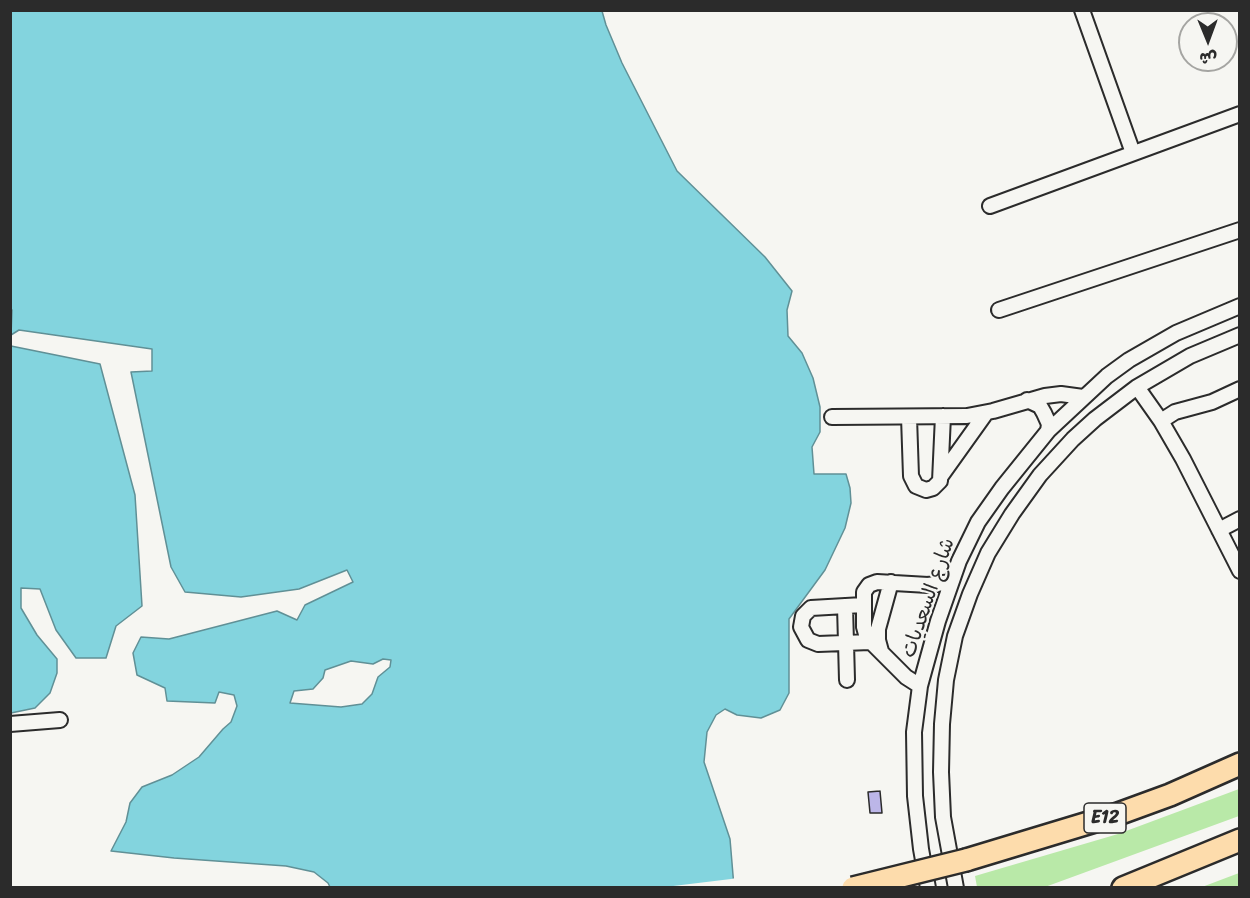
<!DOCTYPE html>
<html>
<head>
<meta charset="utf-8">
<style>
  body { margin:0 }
  #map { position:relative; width:1250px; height:898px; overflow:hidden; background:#f6f6f2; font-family:Sriracha,"Playpen Sans Arabic",sans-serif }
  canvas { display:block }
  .frame { position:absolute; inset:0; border:12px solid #2b2b2b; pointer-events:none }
  .north { position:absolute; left:1178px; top:12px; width:60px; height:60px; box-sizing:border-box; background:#f6f6f2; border:2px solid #a5a5a2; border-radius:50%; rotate:179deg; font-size:16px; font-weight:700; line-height:24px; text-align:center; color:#2b2b2b }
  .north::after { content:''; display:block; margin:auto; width:21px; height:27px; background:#2b2b2b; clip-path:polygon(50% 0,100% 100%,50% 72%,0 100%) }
</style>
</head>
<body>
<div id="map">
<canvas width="1250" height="898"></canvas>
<div class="frame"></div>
<div class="north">ش</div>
</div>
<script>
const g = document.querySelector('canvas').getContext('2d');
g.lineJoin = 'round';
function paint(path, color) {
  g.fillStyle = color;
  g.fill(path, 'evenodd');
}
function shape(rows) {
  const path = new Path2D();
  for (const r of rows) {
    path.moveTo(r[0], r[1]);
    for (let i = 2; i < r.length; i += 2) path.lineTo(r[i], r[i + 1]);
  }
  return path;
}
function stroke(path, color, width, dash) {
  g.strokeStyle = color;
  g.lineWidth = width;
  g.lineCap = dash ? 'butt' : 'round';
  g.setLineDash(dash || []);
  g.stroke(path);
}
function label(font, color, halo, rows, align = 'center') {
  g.font = font + ' Sriracha,"Playpen Sans Arabic",sans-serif';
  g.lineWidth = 4.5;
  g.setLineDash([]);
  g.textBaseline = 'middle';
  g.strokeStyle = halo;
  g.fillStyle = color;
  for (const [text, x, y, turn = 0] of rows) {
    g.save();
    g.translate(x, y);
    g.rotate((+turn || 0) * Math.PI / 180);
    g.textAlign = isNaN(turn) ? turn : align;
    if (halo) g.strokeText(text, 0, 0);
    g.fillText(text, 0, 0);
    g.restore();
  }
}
paint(shape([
  [1239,789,1239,816,1045,887,977,887,975,876,1118,834],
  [1239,873,1239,887,1202,887]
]), '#b9e9a8');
const water = shape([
  [10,11,602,11,606,25,622,63,677,171,765,257,792,291,787,310,788,336,802,353,813,378,820,407,820,432,812,447,814,474,846,474,850,488,851,503,845,528,825,570,789,619,789,693,780,710,761,718,737,715,725,709,716,715,707,732,704,762,730,839,734,887,330,887,328,883,314,872,286,866,174,858,111,851,126,822,130,803,142,787,172,775,199,757,223,729,231,722,237,706,234,695,219,692,215,703,167,701,165,688,137,675,133,653,141,637,169,639,277,611,297,620,305,605,353,582,347,570,299,589,241,597,185,592,171,567,131,372,152,371,152,349,19,330,11,335,12,310,10,308,10,11],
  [383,659,391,660,390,667,378,677,372,694,362,704,341,707,290,703,294,691,313,689,323,678,325,670,351,661,373,664,383,659],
  [11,346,100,364,135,495,142,606,116,626,106,658,76,658,56,630,40,589,21,588,21,608,37,635,57,659,57,673,50,693,35,708,11,713,11,346]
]);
paint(water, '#83d4de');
stroke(water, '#609096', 1.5);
paint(shape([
  [736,878,737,888,665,887,731,879]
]), '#f6f6f2');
const building = shape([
  [880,791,882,813,870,813,868,792,880,791]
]);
paint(building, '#bcb6e8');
stroke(building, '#2b2b2b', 1.5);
const minor = shape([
  [1082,10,1133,153],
  [990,206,1240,114],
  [999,310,1240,230],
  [1137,387,1161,421,1183,459,1240,571],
  [1027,400,1040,406,1044,413,1049,424,1048,431],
  [832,417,967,416,993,411,1045,396,1061,394,1083,397],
  [909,417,911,476,916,486,926,490,933,488,940,481,943,416],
  [1161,421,1175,412,1212,402,1240,389],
  [941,476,986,413],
  [1219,530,1240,519],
  [863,605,811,608,803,616,801,627,808,640,818,644,870,642],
  [845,606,847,680],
  [881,651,878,640,878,629,891,582],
  [920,686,906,677,867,638,864,627,864,592,869,585,877,582,928,585,951,582],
  [10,724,60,720],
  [928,888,921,849,915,796,914,732,920,686,938,621,959,561,978,522,1002,488,1048,431,1107,376,1129,360,1176,333,1240,306],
  [956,888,943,817,941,772,942,724,946,680,955,636,970,594,988,553,1012,514,1040,475,1073,439,1095,419,1137,387,1190,356,1240,335]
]);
const highway = shape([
  [966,860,1118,814,1170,795,1240,764],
  [1123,888,1240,840]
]);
stroke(minor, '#2b2b2b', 18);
stroke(highway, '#2b2b2b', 26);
stroke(minor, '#f6f6f2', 14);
stroke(highway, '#fddcac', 21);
const highwayBridge = shape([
  [853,888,966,860]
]);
stroke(highwayBridge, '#2b2b2b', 26, []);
stroke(highwayBridge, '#fddcac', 21);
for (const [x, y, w] of [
  [1105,818,42]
]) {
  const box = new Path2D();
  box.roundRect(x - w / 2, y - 15, w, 30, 4.5);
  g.fillStyle = '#f6f6f2';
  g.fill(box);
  stroke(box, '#2b2b2b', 1.5);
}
label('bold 18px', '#2b2b2b', null, [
  ["E12",1105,818]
]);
label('20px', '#2b2b2b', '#f6f6f2', [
  ["شارع السعديات",929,598,-71]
]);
</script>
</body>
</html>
